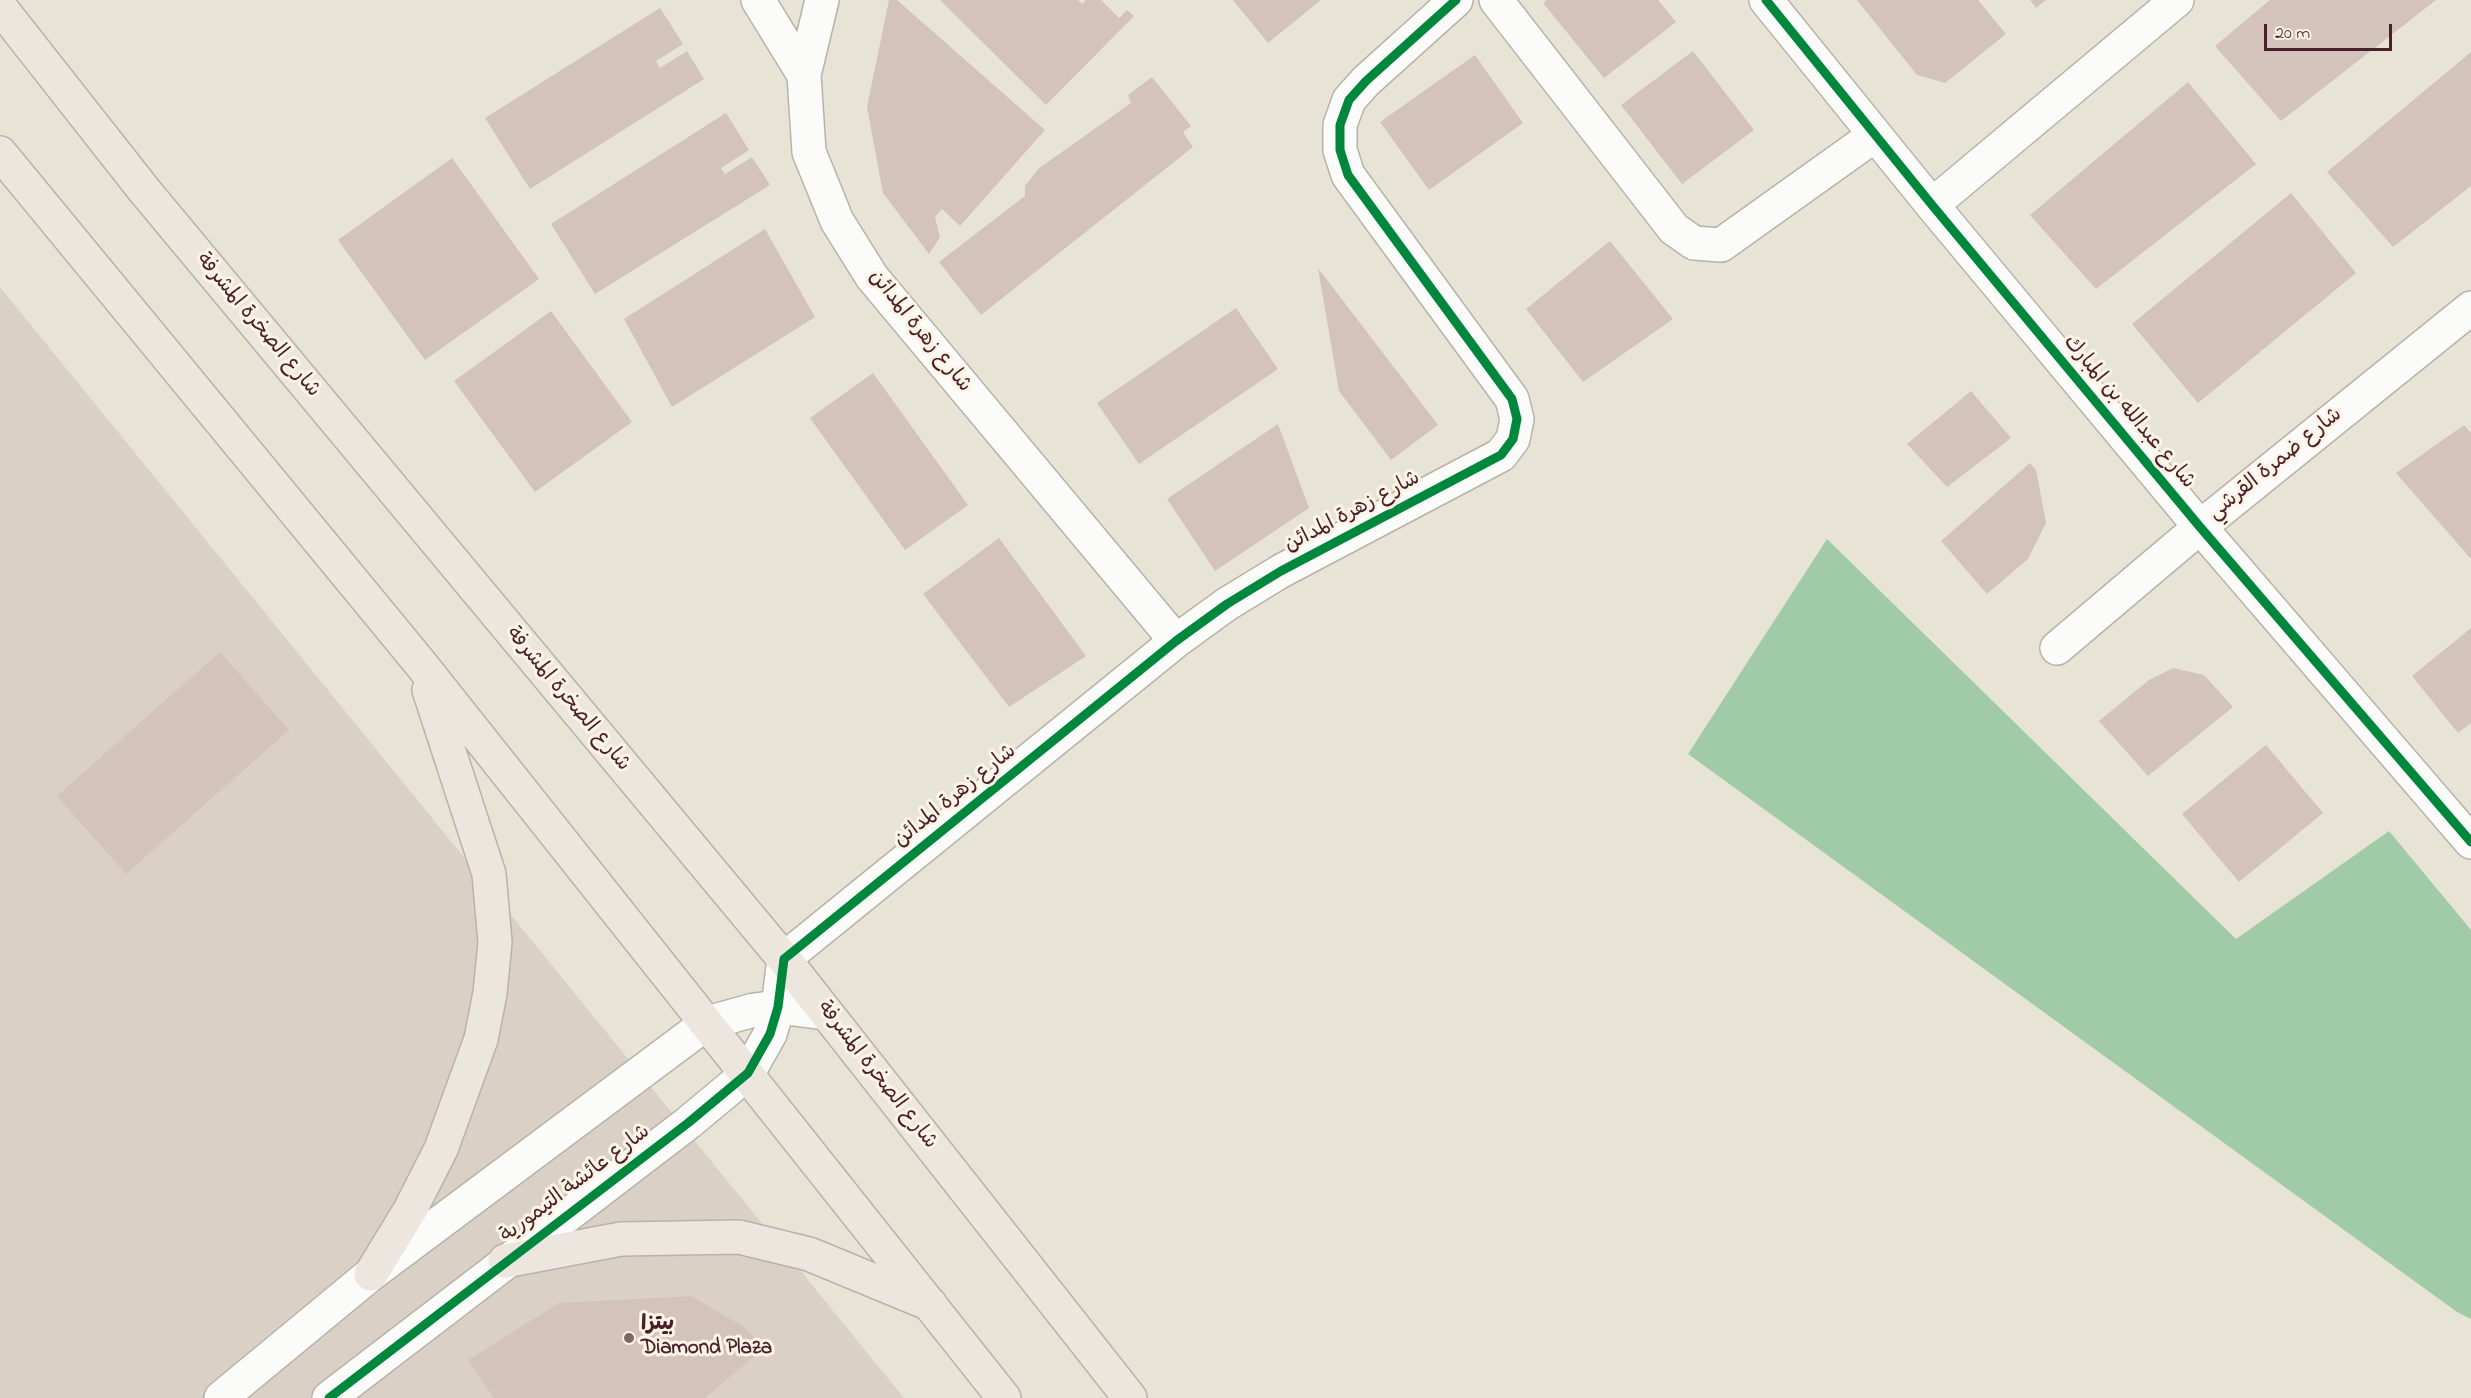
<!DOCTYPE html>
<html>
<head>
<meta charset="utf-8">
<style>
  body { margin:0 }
  #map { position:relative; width:2471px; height:1398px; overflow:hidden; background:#e7e4d5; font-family:"Indie Flower",sans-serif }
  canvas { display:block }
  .scale { position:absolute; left:2264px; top:24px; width:128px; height:27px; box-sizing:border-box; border:3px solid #4a1f2b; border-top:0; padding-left:8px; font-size:18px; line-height:21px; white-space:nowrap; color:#4a1f2b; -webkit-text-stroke:4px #fcf5e5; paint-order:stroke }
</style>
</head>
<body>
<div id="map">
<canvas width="2471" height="1398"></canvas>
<div class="scale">20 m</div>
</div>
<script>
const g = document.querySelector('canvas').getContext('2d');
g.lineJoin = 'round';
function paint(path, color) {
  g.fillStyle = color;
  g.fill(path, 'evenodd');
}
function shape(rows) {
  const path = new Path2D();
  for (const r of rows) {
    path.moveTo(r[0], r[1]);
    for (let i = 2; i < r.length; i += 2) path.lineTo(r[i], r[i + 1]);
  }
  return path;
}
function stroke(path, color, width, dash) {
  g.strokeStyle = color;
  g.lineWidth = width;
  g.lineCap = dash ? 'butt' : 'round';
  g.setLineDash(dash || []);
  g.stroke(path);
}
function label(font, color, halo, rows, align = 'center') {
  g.font = font + ' "Indie Flower","Playpen Sans Arabic",sans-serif';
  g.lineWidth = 6;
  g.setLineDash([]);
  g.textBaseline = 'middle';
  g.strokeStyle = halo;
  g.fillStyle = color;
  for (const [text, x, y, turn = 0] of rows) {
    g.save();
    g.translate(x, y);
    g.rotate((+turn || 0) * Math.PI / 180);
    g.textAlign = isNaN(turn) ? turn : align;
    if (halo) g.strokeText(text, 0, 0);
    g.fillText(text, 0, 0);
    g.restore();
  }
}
paint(shape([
  [0,287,904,1398,0,1398]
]), '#dad0c6');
paint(shape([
  [1827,539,2236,939,2389,831,2471,930,2471,1319,2457,1312,1688,754]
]), '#a1cba7');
paint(shape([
  [889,0,897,0,1045,130,960,226,942,209,935,217,940,237,929,254,883,193,867,107],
  [940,0,1078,0,1082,4,1086,0,1101,0,1119,18,1127,10,1134,16,1046,105],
  [1233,0,1321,0,1268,43],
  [1547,0,1658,0,1676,22,1604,78,1543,3],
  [1857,0,1978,0,2006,34,1945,83,1917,75],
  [2030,0,2046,0,2036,8],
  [2270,0,2436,0,2281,121,2215,46],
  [660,8,683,44,656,61,660,68,687,51,704,79,530,189,485,118],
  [1693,51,1754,130,1682,184,1621,105],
  [2471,52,2471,186,2393,247,2327,172],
  [1475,55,1523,123,1429,190,1380,122],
  [1152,77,1191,126,1183,132,1193,147,981,315,939,262,1025,196,1025,186,1038,169,1131,103,1128,95],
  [2188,82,2256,164,2096,289,2030,215],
  [726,113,749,150,721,168,725,174,752,157,770,185,595,294,551,224],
  [452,158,539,279,425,360,338,240],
  [2291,193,2356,273,2198,403,2132,324],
  [765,229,815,317,672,407,624,319],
  [1610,241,1673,319,1583,382,1526,309],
  [1318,268,1438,425,1391,460,1339,391],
  [1236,308,1278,369,1139,464,1097,403],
  [551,311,632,422,535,492,454,381],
  [873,373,968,505,905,550,810,418],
  [1971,391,2011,438,1947,487,1907,444],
  [1278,424,1309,508,1215,571,1167,499],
  [2464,425,2471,433,2471,559,2396,473],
  [2030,463,2036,470,2046,523,2028,559,1987,594,1941,541],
  [999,538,1086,656,1009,707,923,594],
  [2471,628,2471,723,2458,733,2412,676],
  [220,652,289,730,126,874,57,796],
  [2173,668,2204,675,2233,707,2148,776,2099,721,2149,680],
  [2266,745,2323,813,2239,882,2182,814],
  [691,1296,744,1327,764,1348,705,1398,494,1398,468,1360,559,1303]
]), '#d3c3bb');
const minor = shape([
  [758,0,804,75],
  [822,0,804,75,809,152,837,221,872,277,1176,641],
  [1496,0,1674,229,1694,243,1721,245,1875,135],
  [1766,0,1932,205,2200,527,2471,842],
  [1932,205,2177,0],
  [2057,648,2200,527,2471,308],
  [221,1398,371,1274,707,1023,754,1010,778,1007,825,1013],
  [329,1398,688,1123,748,1073,770,1034,778,1007,784,959,1176,641,1227,604,1281,571,1501,455,1513,439,1517,419,1512,399,1348,175,1340,150,1340,125,1349,100,1366,81,1456,0]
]);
const major = shape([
  [0,7,144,190,784,959,1130,1398],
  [0,153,420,663,1004,1398],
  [505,1261,621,1239,739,1237,809,1254,930,1304],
  [371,1274,410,1210,441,1149,481,1039,490,993,495,942,489,874,429,690]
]);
stroke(minor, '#b8b2aa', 36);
stroke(major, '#b8b2aa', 36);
stroke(minor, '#fbfbf9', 33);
stroke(major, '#ede6de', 33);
stroke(shape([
  [1766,0,1932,205,2200,527,2471,842],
  [329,1398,688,1123,748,1073,770,1034,778,1007,784,959,1176,641,1227,604,1281,571,1501,455,1513,439,1517,419,1512,399,1348,175,1340,150,1340,125,1349,100,1366,81,1456,0]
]), '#00873e', 9);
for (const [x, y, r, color] of [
  [629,1338,6,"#816466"]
]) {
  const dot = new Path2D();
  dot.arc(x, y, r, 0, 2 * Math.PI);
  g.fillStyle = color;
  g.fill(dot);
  stroke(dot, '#fcf5e5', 2);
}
label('21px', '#4a1f2b', '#fcf5e5', [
  ["شارع الصخرة المشرفة",257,326,50],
  ["شارع زهرة المدائن",919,332,51],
  ["شارع عبدالله بن المبارك",2128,413,50],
  ["شارع ضمرة القرشي",2276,465,-39],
  ["شارع زهرة المدائن",1353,513,-28],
  ["شارع الصخرة المشرفة",567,700,50],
  ["شارع زهرة المدائن",956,797,-39],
  ["شارع الصخرة المشرفة",876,1076,52],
  ["شارع عائشة التيمورية",576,1185,-37]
]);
label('bold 21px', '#4a1f2b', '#fcf5e5', [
  ["بيتزا",641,1326],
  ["Diamond Plaza",641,1350]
], 'left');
</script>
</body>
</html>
